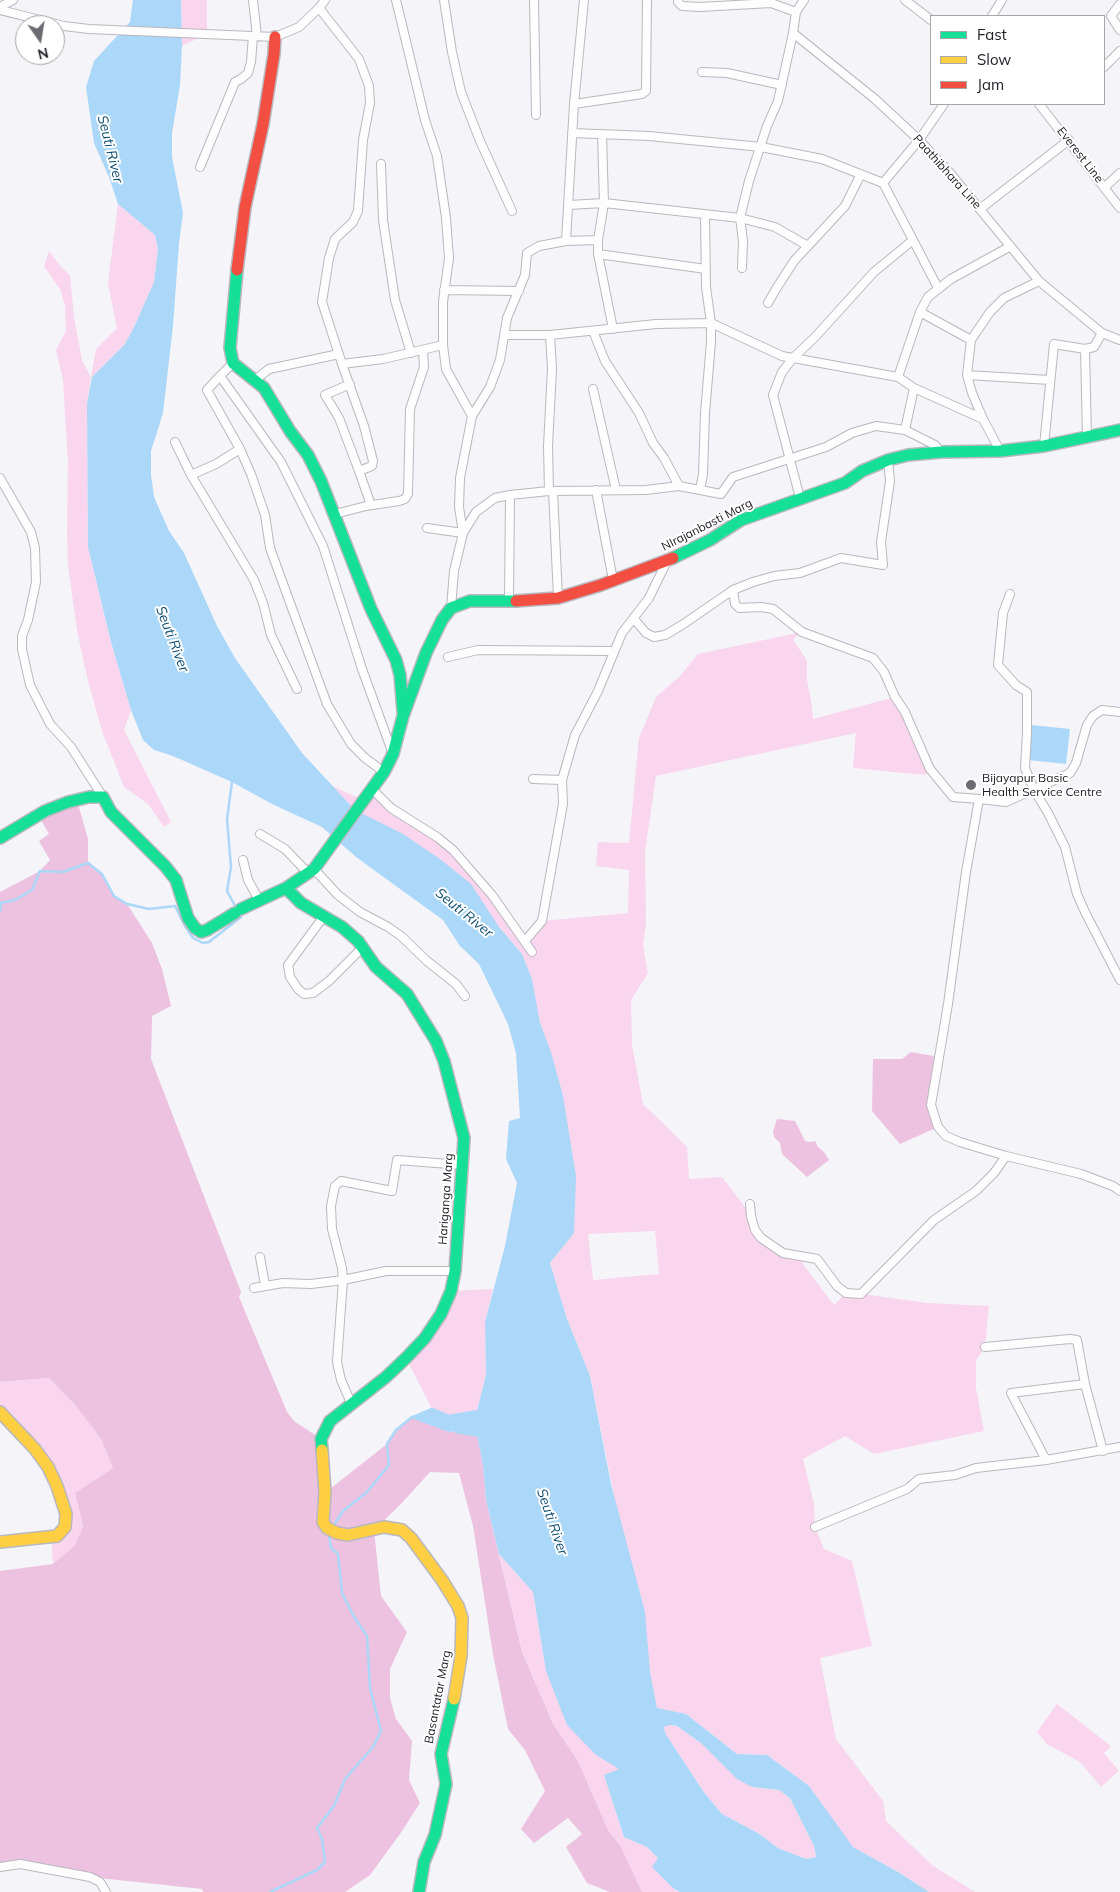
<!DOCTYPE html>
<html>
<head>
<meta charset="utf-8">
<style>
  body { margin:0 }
  #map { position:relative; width:1120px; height:1892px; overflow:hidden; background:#f4f4f9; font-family:Mulish,sans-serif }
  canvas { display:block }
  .legend { position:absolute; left:930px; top:15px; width:175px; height:90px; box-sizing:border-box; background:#fff; border:1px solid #a7a6a9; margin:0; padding:6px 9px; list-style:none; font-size:15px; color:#222129 }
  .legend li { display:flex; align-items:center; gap:10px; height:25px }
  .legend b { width:25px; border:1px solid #a7a6a9 }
  .north { position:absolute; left:15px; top:15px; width:50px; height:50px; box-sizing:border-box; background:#fff; border:1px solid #a7a6a9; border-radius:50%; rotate:167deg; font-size:14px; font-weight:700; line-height:20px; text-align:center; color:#222129 }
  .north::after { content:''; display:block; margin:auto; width:18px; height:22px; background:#6c6b72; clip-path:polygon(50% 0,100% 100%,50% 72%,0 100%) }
</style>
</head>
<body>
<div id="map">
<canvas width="1120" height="1892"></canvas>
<ul class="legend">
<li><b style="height:6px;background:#16e098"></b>Fast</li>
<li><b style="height:6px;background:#ffcf43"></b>Slow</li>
<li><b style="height:6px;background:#f24e42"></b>Jam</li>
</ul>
<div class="north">N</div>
</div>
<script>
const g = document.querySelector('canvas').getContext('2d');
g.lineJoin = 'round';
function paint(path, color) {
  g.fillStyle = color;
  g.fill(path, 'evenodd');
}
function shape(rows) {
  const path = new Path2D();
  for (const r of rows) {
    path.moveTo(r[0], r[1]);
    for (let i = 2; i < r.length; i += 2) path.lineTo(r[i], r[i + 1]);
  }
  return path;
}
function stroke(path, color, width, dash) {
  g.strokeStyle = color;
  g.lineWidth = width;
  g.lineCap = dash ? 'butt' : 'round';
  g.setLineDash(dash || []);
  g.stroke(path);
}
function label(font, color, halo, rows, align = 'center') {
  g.font = font + ' Mulish,sans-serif';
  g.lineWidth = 4;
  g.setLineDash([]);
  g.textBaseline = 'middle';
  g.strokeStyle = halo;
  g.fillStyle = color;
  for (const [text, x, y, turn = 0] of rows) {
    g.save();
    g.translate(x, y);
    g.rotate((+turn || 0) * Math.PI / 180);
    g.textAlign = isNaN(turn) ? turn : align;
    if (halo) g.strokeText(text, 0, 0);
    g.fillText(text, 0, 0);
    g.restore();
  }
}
paint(shape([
  [181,0,207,0,207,34,182,46],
  [118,204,155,235,158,249,154,282,135,325,125,344,91,378,87,403,88,547,111,642,131,710,124,730,171,822,164,827,148,804,124,787,102,731,88,681,77,631,68,565,67,531,68,463,63,380,56,350,66,331,65,306,61,291,44,266,49,251,61,267,70,275,74,317,82,360,91,377,96,349,117,328,108,283],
  [802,632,793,639,807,661,807,680,812,706,813,719,895,697,930,769,925,775,853,768,856,733,656,776,645,852,646,923,643,945,648,973,631,1000,632,1045,643,1104,687,1147,689,1179,722,1177,745,1207,750,1204,761,1238,796,1255,834,1305,846,1293,862,1294,927,1303,989,1306,985,1347,976,1360,976,1388,984,1431,874,1454,845,1436,803,1459,814,1504,815,1527,824,1549,852,1561,872,1646,820,1658,836,1739,883,1801,886,1821,933,1866,975,1892,929,1892,898,1872,852,1847,809,1786,767,1755,737,1754,686,1714,657,1709,590,1376,567,1319,550,1263,574,1233,532,979,522,954,499,927,355,810,332,786,363,800,371,788,391,808,453,850,525,941,542,921,628,913,629,870,596,866,598,842,629,843,639,738,656,697,680,676,698,654],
  [655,1231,659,1274,593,1280,588,1234],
  [493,1289,485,1322,486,1375,477,1411,449,1416,432,1409,406,1358,451,1291],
  [49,1378,76,1406,101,1439,113,1468,75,1493,83,1526,75,1545,53,1564,51,1537,65,1527,57,1486,0,1412,0,1382],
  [499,1554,533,1592,546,1671,620,1770,604,1775,624,1837,647,1847,658,1858,673,1888,680,1892,642,1892,620,1845,608,1830,578,1761,553,1724,522,1652],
  [1057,1704,1111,1746,1104,1753,1119,1771,1101,1787,1080,1762,1047,1744,1037,1732],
  [670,1725,677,1726,702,1744,752,1787,779,1790,790,1798,814,1846,816,1857,806,1859,778,1848,758,1833,722,1814,703,1791,665,1733,664,1727]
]), '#f9d6ee');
paint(shape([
  [77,800,88,839,88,863,102,874,114,896,127,904,152,943,162,969,171,1006,152,1016,151,1059,241,1292,239,1297,287,1412,294,1421,321,1439,326,1492,387,1444,396,1430,412,1417,449,1431,477,1435,483,1465,486,1500,522,1652,553,1724,578,1761,608,1830,620,1845,642,1892,610,1892,587,1883,566,1847,582,1834,568,1818,534,1843,521,1829,545,1791,525,1750,508,1729,493,1654,473,1526,459,1473,430,1472,400,1505,374,1530,381,1596,407,1632,390,1669,390,1698,396,1719,412,1741,409,1780,420,1803,400,1834,370,1875,345,1892,203,1892,202,1889,90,1877,52,1869,0,1867,0,1571,53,1564,75,1545,83,1526,75,1493,113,1468,101,1439,76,1406,49,1378,0,1382,0,892,40,871,50,860,39,841,49,834,38,815],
  [911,1052,939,1057,931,1105,938,1127,900,1144,872,1111,873,1059,902,1059],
  [777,1119,795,1121,805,1141,809,1142,815,1141,818,1147,824,1152,829,1160,807,1177,782,1154,780,1143,774,1137,773,1132]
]), '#edc2e0');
paint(shape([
  [133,0,181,0,182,46,180,85,172,133,172,157,183,213,179,243,173,326,163,413,151,451,151,475,154,497,169,531,184,553,217,626,235,658,302,753,355,810,403,834,440,859,471,884,499,927,522,954,532,979,540,1023,551,1052,563,1096,576,1176,574,1233,550,1263,567,1319,590,1376,611,1484,645,1612,650,1672,657,1708,686,1714,737,1754,767,1755,809,1786,853,1847,898,1872,929,1892,680,1892,673,1888,652,1867,658,1858,647,1847,624,1837,604,1775,619,1769,596,1755,567,1725,546,1671,533,1592,499,1554,486,1500,483,1465,477,1435,449,1431,412,1417,432,1409,449,1416,477,1411,486,1375,485,1322,505,1246,517,1183,506,1159,509,1121,520,1118,516,1053,508,1024,479,964,460,946,443,920,356,857,322,827,272,804,232,782,173,756,154,750,143,740,131,710,111,642,88,547,87,403,92,377,125,344,135,325,154,282,158,249,155,235,118,204,109,177,94,143,86,87,94,61,130,22],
  [670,1725,677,1726,702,1744,737,1779,752,1787,779,1790,790,1798,814,1846,816,1857,806,1859,778,1848,758,1833,722,1814,703,1791,665,1733,664,1727],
  [1031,725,1070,729,1066,764,1028,760]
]), '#abd7f8');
stroke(shape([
  [0,911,1,903,15,900,32,890,40,871,63,872,88,863,102,874,114,896,127,904,149,909,175,906,185,926,193,938,203,943,209,942,241,917,227,891,231,867,227,819,232,782,231,779],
  [413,1417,432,1409,449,1416,477,1411],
  [456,1432,480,1436],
  [332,1528,343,1511,367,1492,389,1465,387,1444,396,1430,412,1417,450,1431],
  [270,1892,317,1870,325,1862,322,1839,317,1828,334,1806,345,1779,373,1747,381,1731,370,1688,367,1636,353,1615,342,1593,338,1554,331,1548,329,1536,330,1533]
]), '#abd7f8', 2.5);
const street = shape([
  [253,0,257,36],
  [396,0,425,120,437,156,446,218,449,258,443,302,443,345,446,369,472,416],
  [444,0,452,52,461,92,480,141,512,211],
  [534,0,536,115],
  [678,0,678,2,682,6,700,7,771,3,796,12],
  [804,0,796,12,793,33,875,99,919,140,950,173,1039,281,1102,333,1120,340],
  [905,0,931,20],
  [1120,4,1111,16,1120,30],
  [0,7,13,0],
  [319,8,359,59,369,86,370,103,363,140,358,211,353,222,335,239,329,258,322,302,342,364],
  [0,10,64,26,89,29,275,37,299,27,319,8,325,0],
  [992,16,1002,0],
  [1104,67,1120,51],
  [702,72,727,73,782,85],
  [574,104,642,94,646,91,647,0],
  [1039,104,1120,208],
  [572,133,649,136,761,147,822,159,883,183],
  [381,164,383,220,395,300,411,353],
  [200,167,235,82,241,79,248,73,251,62,253,36],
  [1105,187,1120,173],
  [569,205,604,203,740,218,775,227,808,246],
  [980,209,1069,140],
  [598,240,604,203,602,134],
  [913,240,883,183,919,140,944,104],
  [566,241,574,104,584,0],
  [742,268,743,241,740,218,749,181,767,126,778,101,793,33],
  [444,290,519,291],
  [768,303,776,289,794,261,845,206,861,174],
  [920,312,971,340],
  [613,329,598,254,706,269],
  [593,331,605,361,639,413,653,443,664,458,679,486],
  [505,335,550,335,656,324,711,323,782,356,898,377,914,388,983,419,1000,451],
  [233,363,220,376,281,462,323,546,362,669,393,754],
  [967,375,1050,380],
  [220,376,207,390,240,449,251,474,265,515,270,548,327,704,351,744,365,758,384,772],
  [898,377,920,312,928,297,951,279,1009,247],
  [255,380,269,369,339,354],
  [350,384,325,395,339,418,359,471],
  [914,388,905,430,935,445,941,452],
  [593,389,616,490],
  [983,419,972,393,967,375,971,340,990,312,1004,298,1039,281],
  [1087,438,1085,349,1094,347,1102,333],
  [175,442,191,475,254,580,263,603,271,635,297,689],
  [1044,446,1054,344,1085,349],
  [191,475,216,464,240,449],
  [0,478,31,532,35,548,36,582,28,620,22,636,22,649,30,685,50,724,71,747,103,797],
  [596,490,613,580],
  [700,490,721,494,733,477,826,447,852,433,876,426,905,430],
  [549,491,548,446,552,369,550,335],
  [553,491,558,598],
  [800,498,773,395,782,372,794,357,816,336,874,272,913,240,938,288],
  [371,505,359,471,372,466,373,461,364,426,342,364,383,359,443,345],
  [335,514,366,506,399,501,405,499,408,494,410,409,424,367,423,350],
  [427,528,463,533,459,507,460,478,472,416,490,387,500,360,507,318,525,275,527,253,539,246,566,241,598,240,598,254],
  [733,590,753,582,774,576,800,573,841,558,883,565,881,542,890,481,888,460],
  [1010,594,1003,613,998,665,1016,685,1027,692,1027,733,1025,768,1034,790,1048,813,1065,847,1077,894,1085,912,1120,980],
  [509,601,510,495],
  [451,608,454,571,463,533,476,512,495,498,510,495,549,491,646,490,679,486,700,490,703,474,705,413,711,342,711,323,706,287,705,215],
  [634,619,646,633,654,637,665,635,682,625,733,590,735,604,739,608,761,607,773,609,802,632,873,658,884,672,895,697,905,712,930,769,953,797,979,799],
  [448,657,478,650,614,651],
  [1120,712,1102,710,1093,716,1087,725,1076,763,1070,773,1006,802,979,799,966,872,948,1004,931,1105,938,1127,946,1136,960,1142,1006,1156,1081,1174,1113,1186,1120,1191],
  [533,779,562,780],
  [371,788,391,808,437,837,453,850,492,895,532,952],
  [260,834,285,849,308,873],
  [243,860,248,880,259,900],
  [314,869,338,895,360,912,388,927,401,936,427,961,456,984,465,996],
  [324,916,288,965,290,977,298,989,304,994,313,993,329,981,362,948],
  [525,941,542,921,563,804,562,780,575,735,598,691,622,633,649,598,667,561],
  [750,1204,751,1216,755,1230,761,1238,783,1253,817,1259,837,1286,846,1293,861,1294,934,1220,976,1191,994,1173,1006,1156],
  [260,1257,265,1285],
  [254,1288,283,1283,311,1284,343,1280,386,1271,455,1271],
  [985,1347,1070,1339,1077,1340,1085,1384,1103,1451],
  [351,1403,341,1380,337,1362,343,1280,342,1268,332,1229,331,1206,335,1186,341,1181,392,1191,397,1160,462,1165],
  [1046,1460,1011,1393,1085,1384],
  [815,1527,907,1489,919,1479,955,1475,976,1468,1046,1460,1120,1447],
  [0,1867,20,1864,90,1877,100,1882,106,1892]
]);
const fast = shape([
  [237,270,230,348,233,363,264,388,290,431,308,455,321,481,371,609,396,660,400,675,403,711],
  [673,558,710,540,741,520,845,483,862,471,888,460,908,455,941,452,1000,451,1044,446,1120,430],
  [0,838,45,811,68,802,89,797,103,797,111,812,165,866,176,880,188,918,195,928,201,932,207,930,235,913],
  [286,888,301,903,342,927,358,941,376,967,407,994,436,1041,444,1061,464,1138,455,1271,451,1291,441,1314,425,1338,406,1358,386,1377,330,1421,321,1439,322,1450],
  [241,909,286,888,314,869,384,772,393,754,403,716,426,653,442,620,451,608,470,601,516,601],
  [419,1892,424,1862,435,1835,446,1784,441,1754,454,1699]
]);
const slow = shape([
  [0,1412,35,1449,48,1467,57,1486,66,1514,65,1527,57,1536,0,1542],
  [322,1450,325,1492,323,1522,327,1528,337,1533,348,1535,384,1527,402,1530,411,1538,442,1580,458,1606,462,1618,461,1656,454,1699]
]);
const jam = shape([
  [237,270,245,207,263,124,274,54,275,37],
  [516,601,558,598,601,585,673,558]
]);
stroke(street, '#b9b8bf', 10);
stroke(fast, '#b9b8bf', 14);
stroke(slow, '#b9b8bf', 14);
stroke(jam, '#b9b8bf', 14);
stroke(street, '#fdfdfe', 8);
stroke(fast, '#16e098', 11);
stroke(slow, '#ffcf43', 11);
stroke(jam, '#f24e42', 11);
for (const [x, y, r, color] of [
  [971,785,6,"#6c6b72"]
]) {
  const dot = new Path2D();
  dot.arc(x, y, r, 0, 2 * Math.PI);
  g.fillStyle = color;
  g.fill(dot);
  stroke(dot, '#fff', 2);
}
label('12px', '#222129', '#fff', [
  ["Everest Line",1080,155,52],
  ["Paathibhara Line",947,172,48],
  ["NIrajanbasti Marg",707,525,-27],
  ["Hariganga Marg",446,1199,-86],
  ["Basantatar Marg",438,1697,-79]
]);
label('12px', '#222129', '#fff', [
  ["Bijayapur Basic",982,778],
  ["Health Service Centre",982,792]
], 'left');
label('italic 14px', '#0f4d72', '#fff', [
  ["Seuti River",110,149,76],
  ["Seuti River",172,639,69],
  ["Seuti River",464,913,39],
  ["Seuti River",552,1522,71]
]);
</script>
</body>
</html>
